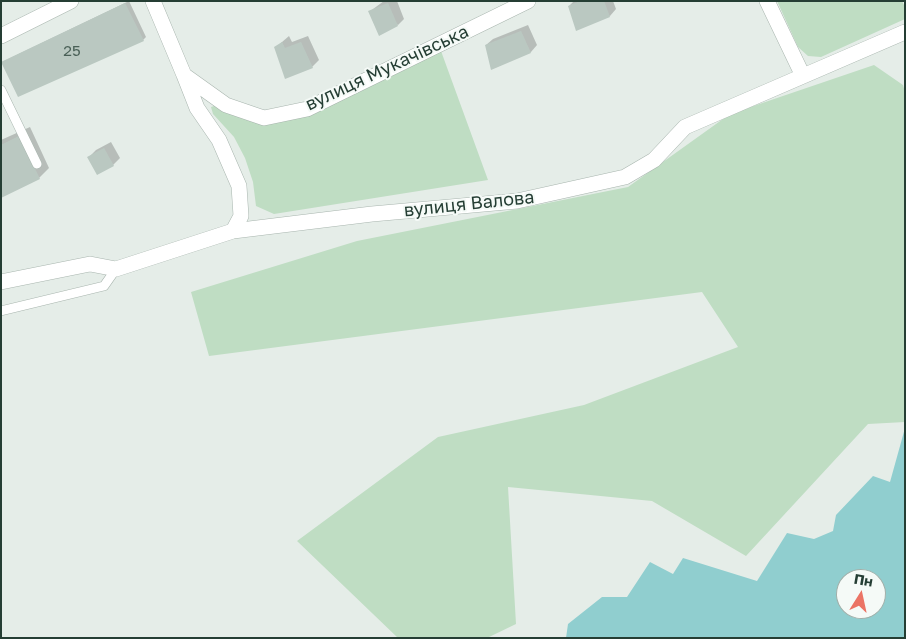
<!DOCTYPE html>
<html>
<head>
<meta charset="utf-8">
<style>
  body { margin:0 }
  #map { position:relative; width:906px; height:639px; overflow:hidden; background:#e5ede8; font-family:"Golos Text",sans-serif }
  canvas { display:block }
  .frame { position:absolute; inset:0; border:2px solid #253e34; pointer-events:none }
  .north { position:absolute; left:836px; top:569px; width:50px; height:50px; box-sizing:border-box; background:#f5faf7; border:1px solid #a2afa9; border-radius:50%; rotate:10deg; font-size:14px; font-weight:700; line-height:20px; text-align:center; color:#253e34 }
  .north::after { content:''; display:block; margin:auto; width:18px; height:22px; background:#eb7465; clip-path:polygon(50% 0,100% 100%,50% 72%,0 100%) }
</style>
</head>
<body>
<div id="map">
<canvas width="906" height="639"></canvas>
<div class="frame"></div>
<div class="north">Пн</div>
</div>
<script>
const g = document.querySelector('canvas').getContext('2d');
g.lineJoin = 'round';
function paint(path, color) {
  g.fillStyle = color;
  g.fill(path, 'evenodd');
}
function shape(rows) {
  const path = new Path2D();
  for (const r of rows) {
    path.moveTo(r[0], r[1]);
    for (let i = 2; i < r.length; i += 2) path.lineTo(r[i], r[i + 1]);
  }
  return path;
}
function stroke(path, color, width, dash) {
  g.strokeStyle = color;
  g.lineWidth = width;
  g.lineCap = dash ? 'butt' : 'round';
  g.setLineDash(dash || []);
  g.stroke(path);
}
function label(font, color, halo, rows, align = 'center') {
  g.font = font + ' "Golos Text",sans-serif';
  g.lineWidth = 4;
  g.setLineDash([]);
  g.textBaseline = 'middle';
  g.strokeStyle = halo;
  g.fillStyle = color;
  for (const [text, x, y, turn = 0] of rows) {
    g.save();
    g.translate(x, y);
    g.rotate((+turn || 0) * Math.PI / 180);
    g.textAlign = isNaN(turn) ? turn : align;
    if (halo) g.strokeText(text, 0, 0);
    g.fillText(text, 0, 0);
    g.restore();
  }
}
paint(shape([
  [777,1,902,1,905,7,905,19,821,57,808,56,798,47],
  [441,51,488,180,274,214,256,206,253,182,245,158,234,137,213,114,211,107,217,105,263,124],
  [874,65,903,85,905,92,905,422,868,424,746,556,652,501,508,487,516,624,487,638,398,638,297,541,438,437,584,405,738,347,702,292,209,356,191,292,357,241,628,187,730,114]
]), '#bfddc3');
paint(shape([
  [905,428,905,638,566,638,568,624,602,597,627,597,650,562,673,574,683,558,757,581,787,533,814,539,833,531,836,515,873,476,890,482],
  [846,579,876,579,876,609,846,609]
]), '#90cecf');
paint(shape([
  [129,1,146,37,143,40,2,62],
  [384,1,397,1,404,19,398,25,369,12],
  [574,1,613,1,616,9,610,16,569,6],
  [528,25,537,45,531,52,492,69,486,45,493,39],
  [289,36,292,42,308,36,319,60,312,67,275,48],
  [30,127,49,168,39,178,1,196,1,140],
  [111,142,120,158,113,165,89,157,96,150]
]), '#0003');
paint(shape([
  [580,1,604,1,610,17,576,31,568,6],
  [125,3,144,41,18,97,1,62],
  [388,3,398,26,379,36,368,11],
  [521,31,531,53,491,70,485,45],
  [282,42,285,48,301,42,313,68,285,79,274,47],
  [19,136,40,179,1,198,1,145],
  [104,148,114,166,97,175,87,157]
]), '#bac8c1');
const lane = shape([
  [1,90,37,164],
  [1,311,104,286,116,269]
]);
const street = shape([
  [153,1,184,75,226,105,264,118,307,109,528,1],
  [767,1,803,76],
  [1,36,71,1],
  [184,75,197,108,219,140,239,186,241,216,233,231],
  [1,282,90,264,116,269,233,231,372,214,517,201,625,177,654,160,685,127,905,32]
]);
stroke(lane, '#a8b5ae', 10);
stroke(street, '#a8b5ae', 16);
stroke(lane, '#fff', 9);
stroke(street, '#fff', 15);
label('15px', '#4a6057', null, [
  ["25",72,51]
]);
label('18px', '#253e34', '#f5faf7', [
  ["вулиця Мукачівська",387,68,-25],
  ["вулиця Валова",469,204,-6]
]);
</script>
</body>
</html>
